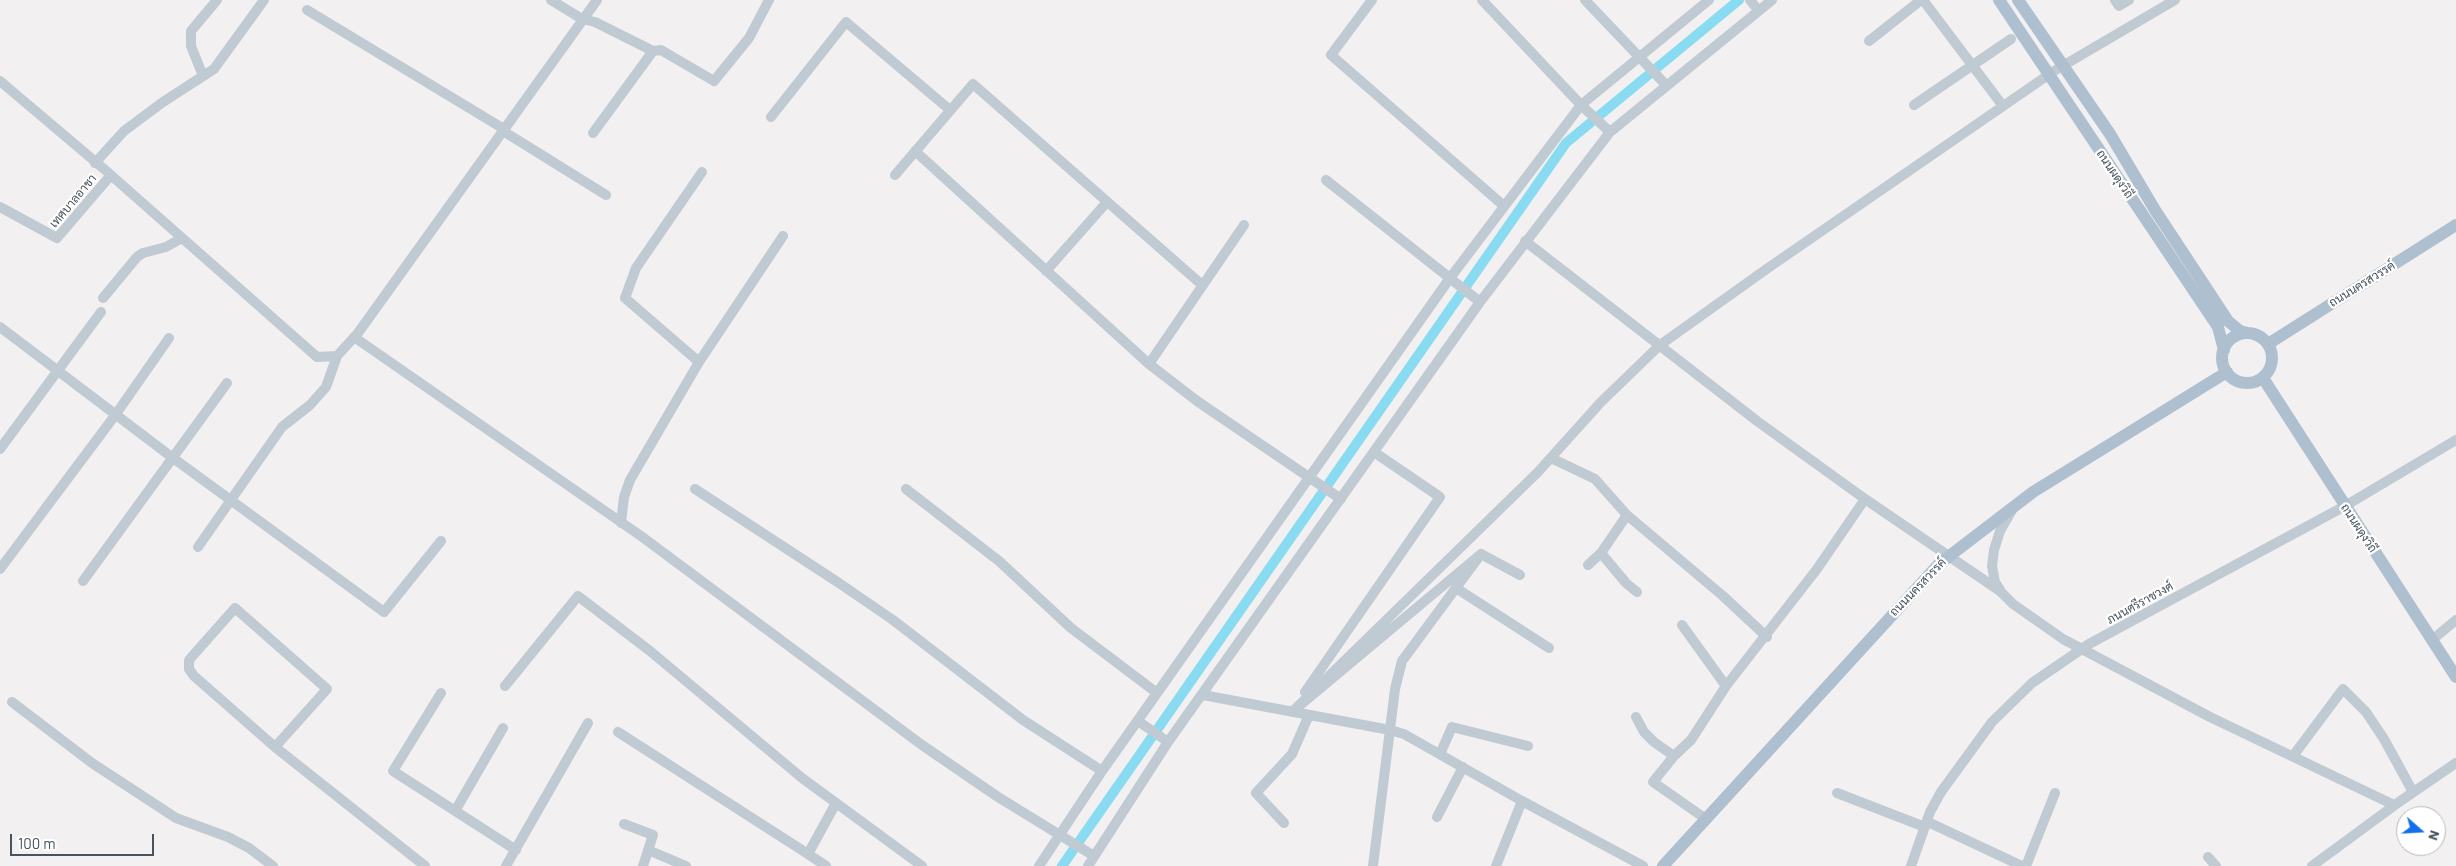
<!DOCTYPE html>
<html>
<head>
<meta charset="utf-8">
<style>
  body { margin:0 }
  #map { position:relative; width:2456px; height:866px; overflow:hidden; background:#f2f0f0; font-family:Barlow,sans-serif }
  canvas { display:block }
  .north { position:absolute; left:2396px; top:806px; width:50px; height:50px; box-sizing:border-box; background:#fff; border:1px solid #b5babf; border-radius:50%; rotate:109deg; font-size:14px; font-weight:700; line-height:20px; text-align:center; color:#47535e }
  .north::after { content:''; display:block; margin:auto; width:18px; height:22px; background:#1171eb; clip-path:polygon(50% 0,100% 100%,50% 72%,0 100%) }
  .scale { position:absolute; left:10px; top:834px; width:144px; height:22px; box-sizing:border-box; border:2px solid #47535e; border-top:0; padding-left:6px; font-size:15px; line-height:18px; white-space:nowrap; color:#47535e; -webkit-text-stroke:4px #fff; paint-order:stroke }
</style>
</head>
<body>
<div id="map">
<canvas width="2456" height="866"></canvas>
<div class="north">N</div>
<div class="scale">100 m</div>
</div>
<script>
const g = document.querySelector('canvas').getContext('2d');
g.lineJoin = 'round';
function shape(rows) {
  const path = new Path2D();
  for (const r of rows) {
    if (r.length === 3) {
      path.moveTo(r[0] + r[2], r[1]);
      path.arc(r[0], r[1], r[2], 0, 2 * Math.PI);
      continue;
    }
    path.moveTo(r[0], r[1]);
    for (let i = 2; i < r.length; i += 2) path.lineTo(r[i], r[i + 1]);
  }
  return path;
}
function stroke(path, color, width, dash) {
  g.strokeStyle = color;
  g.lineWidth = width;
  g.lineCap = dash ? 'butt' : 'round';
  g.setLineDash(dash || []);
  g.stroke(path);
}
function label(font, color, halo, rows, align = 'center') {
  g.font = font + ' Barlow,Sarabun,sans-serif';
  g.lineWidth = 4.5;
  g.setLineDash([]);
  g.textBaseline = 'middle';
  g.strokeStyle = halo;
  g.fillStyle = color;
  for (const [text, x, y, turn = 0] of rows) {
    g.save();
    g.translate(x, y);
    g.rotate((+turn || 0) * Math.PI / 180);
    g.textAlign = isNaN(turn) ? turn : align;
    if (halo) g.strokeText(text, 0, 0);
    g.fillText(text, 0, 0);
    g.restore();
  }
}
stroke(shape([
  [1062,866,1566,143,1739,0]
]), '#88dbf0', 10);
stroke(shape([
  [551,0,582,19,595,22,653,51,661,50,714,81,749,38,769,0],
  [1372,0,1331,55,1504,206],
  [1482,0,1581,105,1610,132],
  [1585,0,1666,85],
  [1750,0,1758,10],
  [1923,0,2003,106],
  [2115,0,2119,6,2129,0],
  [307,10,504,129],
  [1869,41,1921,0],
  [203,76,191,46,191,31,217,0],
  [0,81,104,169,317,357,337,356,358,333,597,0],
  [1914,105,2011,39],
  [771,117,846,22,950,110],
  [503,131,606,195],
  [593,133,653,51],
  [915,151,1149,364,1197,401,1341,499],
  [95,163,124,131,163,102,214,69,264,0],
  [895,175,973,84,1201,284],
  [1326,180,1480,302],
  [0,207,57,238,111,175],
  [1525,241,1757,421,1865,499,2000,591,2013,604,2063,639,2210,717,2394,805],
  [1046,271,1107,202],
  [103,298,137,257,143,253,166,247,182,238],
  [0,327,173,458,384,612,441,541],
  [354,337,641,536,922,745,998,797,1094,856],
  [699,362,625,298,636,268,702,172],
  [1149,364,1244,225],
  [0,449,101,312],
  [1551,458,1595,479,1627,515,1723,596,1767,637],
  [695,489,839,583,893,620,1023,720,1102,771],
  [906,489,999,561,1071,628,1157,693],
  [621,523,624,497,630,480,699,362,783,236],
  [198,547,282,427,310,405,326,387,337,356],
  [1601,553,1626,583,1637,592],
  [1481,554,1520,575],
  [1588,565,1601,553,1627,515],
  [0,569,116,414,169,338],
  [83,581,227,383],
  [1456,588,1549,648],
  [2000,590,1995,582,1992,566,1994,550,2000,531,2012,510],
  [1682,625,1726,686],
  [2432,640,2456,620],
  [505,686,578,596,650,651,802,778,922,866],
  [1305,692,1440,497,1374,452],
  [441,693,393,771,516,850],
  [1203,695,1390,730,1404,734,1522,801,1643,866],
  [12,702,92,763,176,818,228,837,249,848,273,866],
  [1636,717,1644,732,1654,742,1674,756],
  [1138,721,1168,742],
  [618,732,808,854,836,803],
  [275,747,327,689,235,608,189,660,189,669,194,676,275,747,425,866],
  [1440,754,1452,727,1528,746],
  [2293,756,2343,689,2366,712,2384,739,2413,792],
  [1837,793,1925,827],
  [455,811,503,728],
  [1437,817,1463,767],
  [1706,819,1653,782,1674,756,1691,740,1726,686,1817,569,1865,499],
  [1928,822,2022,866],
  [1284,823,1256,793,1292,754,1309,715],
  [624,824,653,835,643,866],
  [648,850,686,866],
  [808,854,826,866],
  [2208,857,2216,866],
  [506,866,588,723],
  [1039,866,1102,771,1450,278,1581,105,1709,0],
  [1088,866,1168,742,1480,302,1610,132,1772,0],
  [1373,866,1395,689,1402,661,1481,554,1292,712,1538,472,1601,402,1660,345,1768,268,2054,71,2175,0],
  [1496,866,1522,801],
  [1911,866,1930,812,1941,792,1992,722,2032,683,2089,644,2345,506,2456,440],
  [2026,866,2055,793],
  [2312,866,2399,802,2456,763]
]), '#c0cad2', 10);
stroke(shape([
  [1999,0,2218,327,2224,350],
  [2018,0,2110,134,2155,210,2228,321,2240,331,2248,333],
  [2247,358,25],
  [2268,344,2456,225],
  [2263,378,2456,677],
  [1663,866,1939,564,2033,492,2227,372]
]), '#aebfd0', 12);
label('12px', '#47535e', '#fff', [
  ["ถนนผดุงวิถี",2115,174,56],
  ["เทศบาลอาชา",73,201,-50],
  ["ถนนนครสวรรค์",2362,284,-32],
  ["ถนนผดุงวิถี",2359,528,57],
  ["ถนนนครสวรรค์",1918,587,-46],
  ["ภนนศรีราชวงศ์",2140,603,-29]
]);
</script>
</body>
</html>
